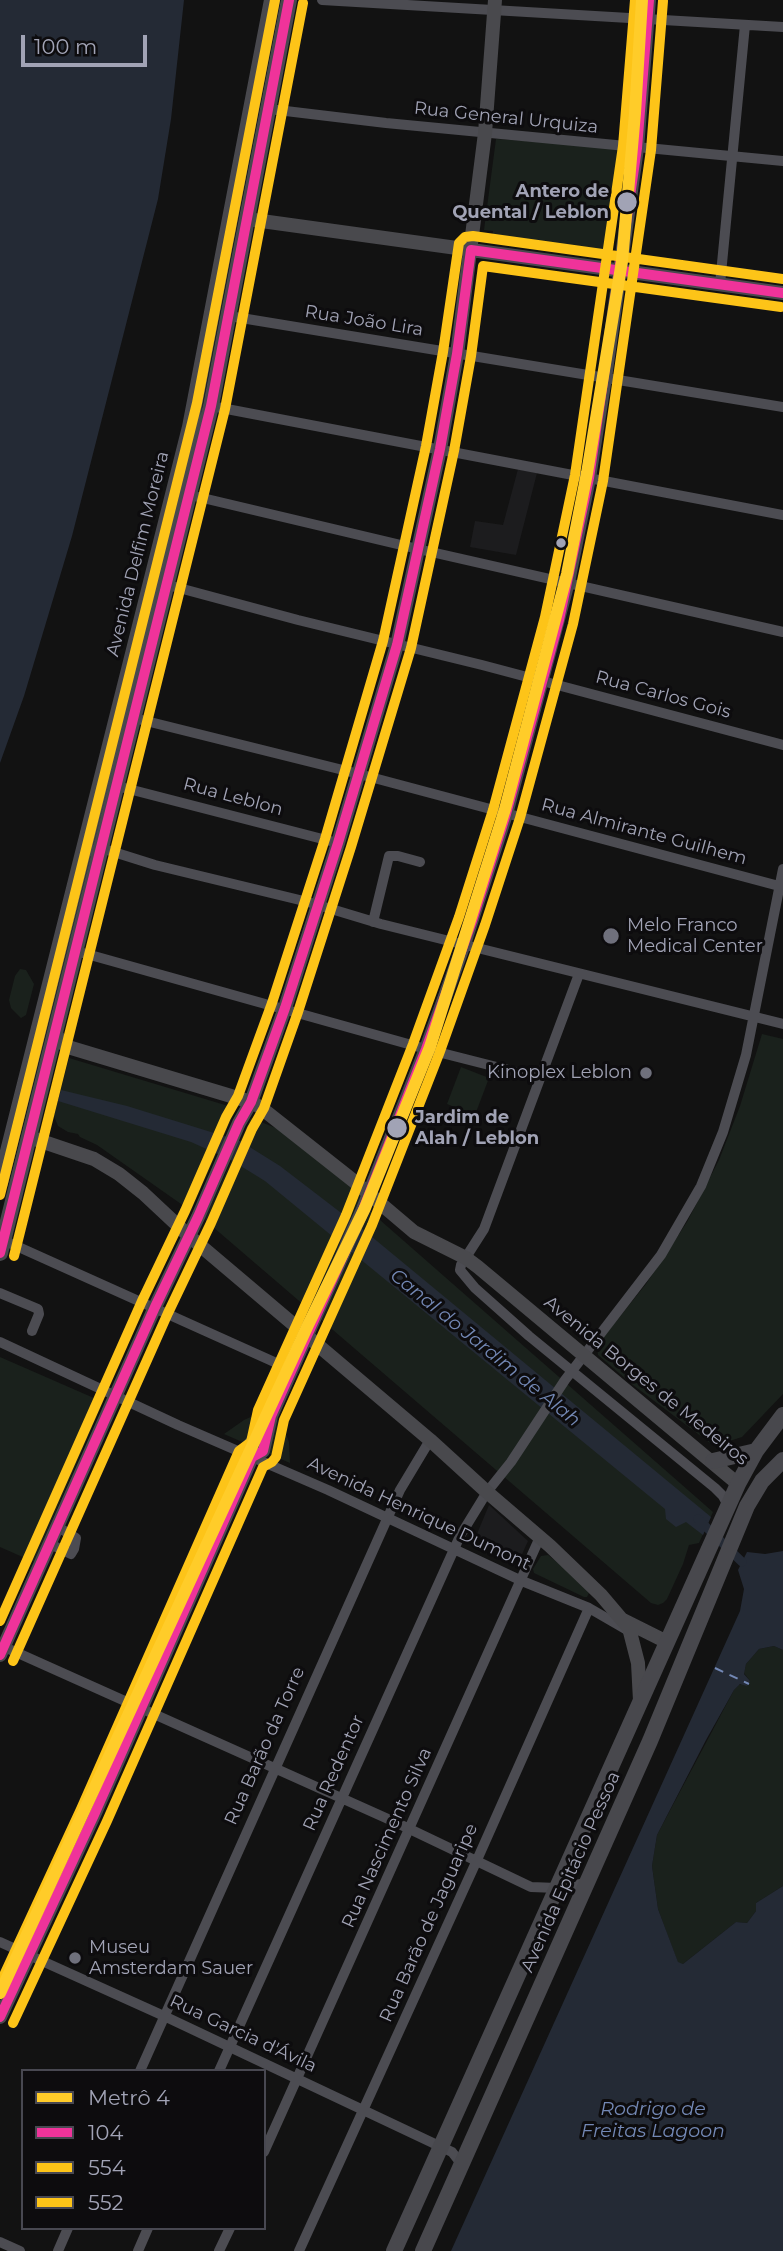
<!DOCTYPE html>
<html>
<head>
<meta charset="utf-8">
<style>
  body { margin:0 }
  #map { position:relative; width:783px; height:2251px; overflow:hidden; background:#121212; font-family:Montserrat,sans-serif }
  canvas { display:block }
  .legend { position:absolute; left:21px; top:2069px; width:245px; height:161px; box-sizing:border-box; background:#0d0c0e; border:2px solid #484851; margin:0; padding:9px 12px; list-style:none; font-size:21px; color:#a1a3b5 }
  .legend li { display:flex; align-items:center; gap:14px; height:35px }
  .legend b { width:35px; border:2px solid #484851 }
  .scale { position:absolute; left:21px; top:35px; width:126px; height:32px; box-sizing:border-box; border:4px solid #a1a3b5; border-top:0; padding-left:9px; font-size:21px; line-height:24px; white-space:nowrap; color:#a1a3b5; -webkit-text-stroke:5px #0d0c0e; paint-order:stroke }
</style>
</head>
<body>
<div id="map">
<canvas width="783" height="2251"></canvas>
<ul class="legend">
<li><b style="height:9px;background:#ffcc29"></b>Metrô 4</li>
<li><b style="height:9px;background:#ef339a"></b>104</li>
<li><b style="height:9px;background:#fdc418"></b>554</li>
<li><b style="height:9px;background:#fdc418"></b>552</li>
</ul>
<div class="scale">100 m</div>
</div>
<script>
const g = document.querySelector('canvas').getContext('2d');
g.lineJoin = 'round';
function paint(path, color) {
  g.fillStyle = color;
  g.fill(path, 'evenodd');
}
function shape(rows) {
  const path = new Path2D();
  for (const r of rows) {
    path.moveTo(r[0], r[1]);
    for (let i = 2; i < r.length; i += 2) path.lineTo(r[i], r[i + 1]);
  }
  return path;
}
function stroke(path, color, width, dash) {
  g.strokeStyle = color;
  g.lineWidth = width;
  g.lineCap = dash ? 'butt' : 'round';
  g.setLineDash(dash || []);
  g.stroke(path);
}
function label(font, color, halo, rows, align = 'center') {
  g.font = font + ' Montserrat,sans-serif';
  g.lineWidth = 6;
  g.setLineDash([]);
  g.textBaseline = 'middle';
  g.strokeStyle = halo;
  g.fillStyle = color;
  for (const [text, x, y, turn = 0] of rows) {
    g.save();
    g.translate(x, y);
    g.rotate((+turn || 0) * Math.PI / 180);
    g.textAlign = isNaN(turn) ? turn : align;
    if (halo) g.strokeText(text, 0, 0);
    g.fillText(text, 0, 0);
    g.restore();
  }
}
paint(shape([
  [518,469,537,473,516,555,470,547,475,521,503,525],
  [489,1505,528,1541,519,1561,474,1541]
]), '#1c1c1e');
paint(shape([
  [496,139,628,148,612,253,498,242,492,237,493,231,484,230],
  [20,969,26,970,34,984,26,1015,21,1018,11,1008,9,1000,15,976],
  [762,1034,783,1039,783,1394,742,1437,714,1446,633,1385,598,1355,597,1345,646,1284,687,1222,719,1160,740,1106],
  [69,1058,235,1108,236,1109,191,1211,97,1145,80,1137,78,1134,68,1132,58,1126,54,1116],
  [461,1067,489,1078,475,1115,447,1104],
  [251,1118,281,1130,363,1192,372,1213,713,1512,699,1543,689,1545,683,1564,667,1599,663,1603,658,1605,651,1603,206,1221,205,1218],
  [0,1357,103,1402,34,1562,0,1547],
  [262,1412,281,1421,289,1442,290,1463,224,1434,244,1420],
  [548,1555,581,1581,589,1593,587,1597,584,1597,534,1573,533,1569,541,1556],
  [774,1646,783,1650,783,1886,756,1903,756,1911,747,1923,736,1922,683,1964,678,1963,658,1909,652,1866,657,1835,734,1690,739,1685,750,1681,744,1673,746,1664,759,1649]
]), '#1a211c');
paint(shape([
  [0,0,184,0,171,119,158,199,72,536,24,696,0,763],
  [61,1090,127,1106,240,1141,280,1166,366,1232,711,1517,703,1535,686,1522,676,1527,666,1519,665,1509,265,1181,231,1160,191,1142,58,1101],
  [783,1551,783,1650,774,1646,759,1649,746,1664,744,1674,750,1681,747,1686,740,1684,734,1690,706,1740,657,1835,652,1866,658,1909,678,1962,683,1964,736,1922,747,1923,756,1911,756,1903,783,1886,783,2251,451,2251,740,1611,744,1589,738,1570,747,1552,765,1554]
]), '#242a35');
stroke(shape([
  [698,1519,742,1562]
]), '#242a35', 9);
stroke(shape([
  [715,1668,749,1684]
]), '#7388b5', 2, [9, 7]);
stroke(shape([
  [322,0,783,27],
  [269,109,386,123,783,161],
  [720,284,745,25],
  [229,316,783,407],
  [211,406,783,515],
  [190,495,418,549,783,632],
  [168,585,298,620,482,665,783,745],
  [134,718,359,774,779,886],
  [117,786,338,843],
  [83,853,101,848,155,865,308,902,381,924,783,1024],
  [373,922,389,856,398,856,420,862],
  [76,951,426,1049,540,1078],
  [579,974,484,1229,461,1265,460,1270,475,1288,529,1336,715,1488,723,1496,729,1507],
  [3,1240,292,1370],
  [0,1293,38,1309,39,1314,32,1331],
  [0,1342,178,1425,328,1490,522,1581,589,1608,627,1630],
  [50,1544,71,1554,74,1549,76,1538,58,1527],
  [0,1645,397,1823,531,1887,557,1888,587,1883],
  [0,1942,164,2016,452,2152,459,2161,460,2169],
  [140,2071,400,1490,430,1440],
  [219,2071,460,1536,487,1492,511,1462,565,1380,661,1255,701,1186,723,1132,746,1055,783,869],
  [264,2152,540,1537],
  [0,2242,20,2251],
  [58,2251,68,2228],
  [138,2251,148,2228],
  [219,2251,230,2228],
  [299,2251,477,1860,589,1608]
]), '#4c4c52', 10);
stroke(shape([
  [247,219,783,293],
  [55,1033,61,1042,68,1047,251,1102,260,1107,355,1182,414,1232,466,1258,478,1267,738,1484],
  [29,1137,94,1159,119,1174,143,1193,189,1236,430,1440,487,1492,550,1546,601,1595,629,1628,638,1663,640,1701],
  [252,1457,263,1451,271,1416,363,1209,426,1049,464,944,506,814,568,582,589,478,605,378,637,148,649,0],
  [623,1620,667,1642],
  [0,1655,155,1307,198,1217,239,1123,251,1102,285,1008,338,843,397,645,440,449,457,354,485,133,495,0],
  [0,2017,94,1815,252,1457,250,1445,268,1421]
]), '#49494d', 14);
stroke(shape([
  [0,1183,190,427,272,0],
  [0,1253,211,406,289,0],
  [713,1461,756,1451],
  [394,2251,738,1484,756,1451,783,1415],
  [423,2251,650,1741,747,1506,762,1481,783,1460]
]), '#48484d', 16);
stroke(shape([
  [0,1253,211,406,289,0],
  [0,1655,155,1307,198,1217,239,1123,251,1102,285,1008,338,843,397,645,440,449,457,354,471,250,783,293],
  [0,2017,94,1815,252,1457,263,1451,271,1416,359,1220,426,1049,472,921,506,814,559,620,589,478,637,148,649,0]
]), '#ef339a', 10);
stroke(shape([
  [14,1256,225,409,303,3],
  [13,1661,168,1313,211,1223,252,1129,264,1108,298,1012,351,847,411,648,454,451,471,356,483,266,781,307],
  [13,2023,107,1821,263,1467,272,1462,276,1457,284,1420,372,1225,439,1054,485,925,520,818,573,624,603,481,651,150,663,1]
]), '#fdc418', 10);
stroke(shape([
  [0,1195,197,403,275,0],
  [0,1621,142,1301,185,1211,226,1117,238,1096,272,1003,325,839,383,641,426,446,443,352,459,243,465,237,473,236,783,279],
  [0,1984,81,1809,239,1451,251,1442,258,1410,346,1215,413,1044,459,917,493,810,545,617,575,475,623,146,635,0]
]), '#fdc418', 10);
stroke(shape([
  [0,1993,308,1325,365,1208,430,1047,505,809,567,574,587,473,622,261,635,113,642,0]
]), '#ffcc29', 12);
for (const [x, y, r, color] of [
  [627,202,11,"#a1a3b5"],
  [561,543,6,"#a1a3b5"],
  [611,936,9,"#6f707c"],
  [646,1073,7,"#6f707c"],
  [397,1128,11,"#a1a3b5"],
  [75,1958,7,"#6f707c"]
]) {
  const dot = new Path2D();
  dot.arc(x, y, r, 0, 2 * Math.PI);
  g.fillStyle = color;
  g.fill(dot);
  stroke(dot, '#0d0c0e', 2.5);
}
label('18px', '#a1a3b5', '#0d0c0e', [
  ["Rua General Urquiza",506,118,6],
  ["Rua João Lira",364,321,9],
  ["Avenida Delfim Moreira",138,554,-76],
  ["Rua Carlos Gois",663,695,15],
  ["Rua Leblon",233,797,15],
  ["Rua Almirante Guilhem",644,832,15],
  ["Avenida Borges de Medeiros",646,1381,39],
  ["Avenida Henrique Dumont",419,1514,25],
  ["Rua Barão da Torre",265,1746,-66],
  ["Rua Redentor",334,1773,-66],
  ["Rua Nascimento Silva",387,1838,-66],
  ["Avenida Epitácio Pessoa",571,1872,-66],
  ["Rua Barão de Jaguaripe",429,1923,-66],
  ["Rua Garcia d'Ávila",243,2034,25]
]);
label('bold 18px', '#a1a3b5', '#0d0c0e', [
  ["Antero de",609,192],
  ["Quental / Leblon",609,213],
  ["Jardim de",415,1118,"left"],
  ["Alah / Leblon",415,1139,"left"]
], 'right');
label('18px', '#a1a3b5', '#0d0c0e', [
  ["Melo Franco",627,926],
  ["Medical Center",627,947],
  ["Kinoplex Leblon",632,1073,"right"],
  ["Museu",89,1948],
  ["Amsterdam Sauer",89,1969]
], 'left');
label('italic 19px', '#7388b5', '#0d0c0e', [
  ["Canal do Jardim de Alah",485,1348,39],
  ["Rodrigo de",653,2109],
  ["Freitas Lagoon",653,2131]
]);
</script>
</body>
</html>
